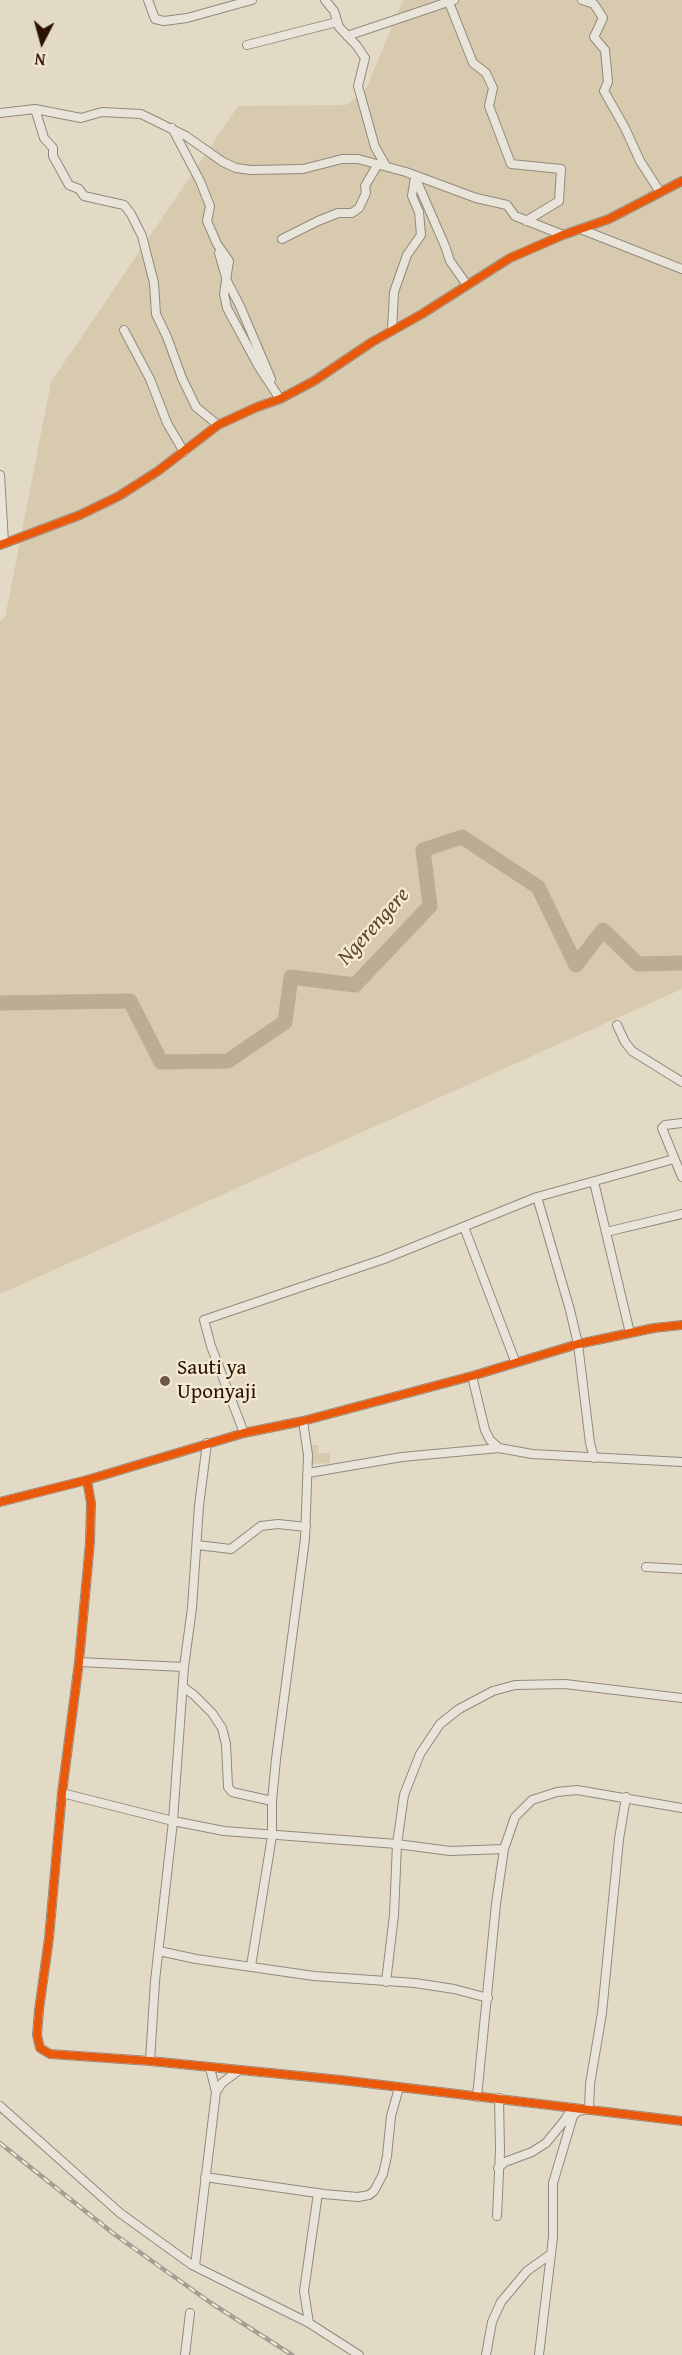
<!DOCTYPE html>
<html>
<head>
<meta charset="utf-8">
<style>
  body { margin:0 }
  #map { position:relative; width:682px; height:2355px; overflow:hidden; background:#e3dac6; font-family:"Gentium Book Plus",serif }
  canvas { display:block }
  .north { position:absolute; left:12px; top:12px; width:60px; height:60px; -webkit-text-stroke:4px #f5ead2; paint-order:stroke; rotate:186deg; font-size:16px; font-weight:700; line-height:24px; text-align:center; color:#2d1203 }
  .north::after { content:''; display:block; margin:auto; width:21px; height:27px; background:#2d1203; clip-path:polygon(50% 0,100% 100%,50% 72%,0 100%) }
</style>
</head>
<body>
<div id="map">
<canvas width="682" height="2355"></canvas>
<div class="north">N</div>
</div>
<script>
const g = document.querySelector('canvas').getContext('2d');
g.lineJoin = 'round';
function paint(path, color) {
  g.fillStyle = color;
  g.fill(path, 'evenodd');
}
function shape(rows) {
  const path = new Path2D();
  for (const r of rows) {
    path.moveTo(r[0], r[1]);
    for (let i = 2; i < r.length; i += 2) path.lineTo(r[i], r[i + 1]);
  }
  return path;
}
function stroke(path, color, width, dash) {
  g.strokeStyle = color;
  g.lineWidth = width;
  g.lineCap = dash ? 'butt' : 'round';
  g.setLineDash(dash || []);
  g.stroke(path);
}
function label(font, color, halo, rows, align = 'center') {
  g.font = font + ' "Gentium Book Plus",serif';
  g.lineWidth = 4.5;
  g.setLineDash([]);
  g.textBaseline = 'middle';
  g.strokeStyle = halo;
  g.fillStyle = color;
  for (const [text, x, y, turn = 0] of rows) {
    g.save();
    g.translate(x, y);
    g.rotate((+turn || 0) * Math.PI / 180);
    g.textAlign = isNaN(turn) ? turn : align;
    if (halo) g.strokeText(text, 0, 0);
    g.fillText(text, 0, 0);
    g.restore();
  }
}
paint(shape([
  [403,0,682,0,682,989,0,1294,0,621,5,618,51,382,238,106,346,105,366,89],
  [311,1445,318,1445,318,1453,330,1453,330,1463,312,1464]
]), '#d7caae');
stroke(shape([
  [0,1003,130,1001,161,1062,228,1061,285,1022,291,977,355,985,430,906,423,850,462,837,538,887,576,965,603,930,638,964,682,963]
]), '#bdac92', 15);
const street = shape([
  [148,0,155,19,164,21,187,18,252,0],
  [325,0,334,11,339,27,357,46,365,58,358,86,375,147,386,166],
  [448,0,473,63,486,73,493,88,489,106,511,164,561,169,559,201,526,221],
  [582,0,594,4,603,18,594,37,605,50,608,82,604,91,625,128,640,161,660,192],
  [347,36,454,0],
  [247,45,337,22],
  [35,109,44,138,53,148,53,156,69,185,79,189,84,196,124,205,131,214,142,236,154,283,156,314,167,337,182,378,196,407,218,425],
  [0,113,35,109,81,118,102,112,141,114,186,136,223,162,236,168,251,170,303,169,342,159,358,159,406,172,476,198,507,205,515,216,563,235],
  [172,128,200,181,210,206,207,221,217,244,229,261,224,294,227,308,259,367,280,399],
  [415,177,445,246,450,261,467,285],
  [583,230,682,269],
  [282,239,318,221,338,213,352,213,359,208,366,193,365,186,378,164],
  [219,253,227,281,240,306,271,379],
  [124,330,150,379,167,423,184,452],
  [392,330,394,292,407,255,421,235,419,212,412,196,415,177],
  [0,475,4,542],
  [0,545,80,515,119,496,158,471,218,425,257,407,280,399,314,381,372,342,422,314,510,258,563,235,609,219,682,181],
  [617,1025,625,1042,632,1051,682,1082],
  [682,1123,665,1125,662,1128,682,1177],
  [594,1182,630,1333],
  [537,1197,570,1310,578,1344,590,1443,594,1458],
  [464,1227,515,1361],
  [606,1232,682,1214],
  [472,1376,485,1430,490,1440,499,1448,532,1454,682,1462],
  [244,1433,211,1346,204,1320,384,1259,537,1197,674,1159],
  [308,1473,402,1457,499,1448],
  [87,1480,91,1503,90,1542,79,1662,62,1793,49,1938,39,2010,37,2035,40,2048,50,2054,150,2061,341,2080,682,2121],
  [0,1502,87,1480,244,1433,303,1421,472,1376,578,1344,654,1328,682,1325],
  [197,1545,231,1549,261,1526,278,1524,306,1527],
  [646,1567,682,1569],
  [79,1662,184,1667],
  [183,1687,194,1695,212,1713,222,1728,226,1744,228,1787,232,1792,272,1801],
  [62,1793,173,1821,224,1831,397,1844,450,1851,504,1849],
  [159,1951,196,1959,314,1976,415,1983,454,1989,488,1998],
  [251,1966,272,1836,272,1801,276,1759,305,1539,308,1455,303,1421],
  [386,1982,394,1915,397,1844,404,1795,420,1754,440,1724,459,1709,493,1691,515,1685,565,1684,682,1698],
  [150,2061,155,1981,173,1821,184,1667,192,1608,199,1506,207,1443],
  [216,2092,222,2083,238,2071],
  [477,2097,496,1904,504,1849,515,1817,532,1800,557,1792,577,1790,682,1808],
  [0,2106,120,2213,192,2265,309,2323,359,2355],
  [498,2168,505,2162,532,2152,546,2143,564,2121,572,2108],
  [205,2177,324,2194,358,2197,369,2195,374,2191,383,2174,387,2156,391,2116,399,2088],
  [497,2216,500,2151,499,2098],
  [195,2266,216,2092,210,2068],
  [309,2323,304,2291,318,2193],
  [185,2355,190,2313],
  [486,2355,492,2322,501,2302,527,2271,551,2254],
  [539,2355,553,2237,553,2183,573,2116,578,2111,589,2109,590,2084,602,2013,619,1839,626,1797]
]);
stroke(street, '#92897c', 10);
stroke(street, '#e9e4da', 8);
const rail = shape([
  [0,2143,114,2234,211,2303,292,2355]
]);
stroke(rail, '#a49e94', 4.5);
stroke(rail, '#f5ead2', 2, [7]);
stroke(shape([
  [0,545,80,515,119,496,158,471,218,425,257,407,280,399,314,381,372,342,422,314,510,258,563,235,609,219,682,181],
  [87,1480,91,1503,90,1542,79,1662,62,1793,49,1938,39,2010,37,2035,40,2048,50,2054,150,2061,341,2080,682,2121],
  [0,1502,87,1480,244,1433,303,1421,472,1376,578,1344,654,1328,682,1325]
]), '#e8590c', 8);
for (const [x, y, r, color] of [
  [165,1381,6,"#6d5847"]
]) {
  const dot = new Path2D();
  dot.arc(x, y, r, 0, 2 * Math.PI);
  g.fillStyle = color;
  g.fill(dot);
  stroke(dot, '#f5ead2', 2);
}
label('21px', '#2d1203', '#f5ead2', [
  ["Sauti ya",177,1369],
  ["Uponyaji",177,1393]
], 'left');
label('italic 22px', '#604833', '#f5ead2', [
  ["Ngerengere",374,927,-48]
]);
</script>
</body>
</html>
